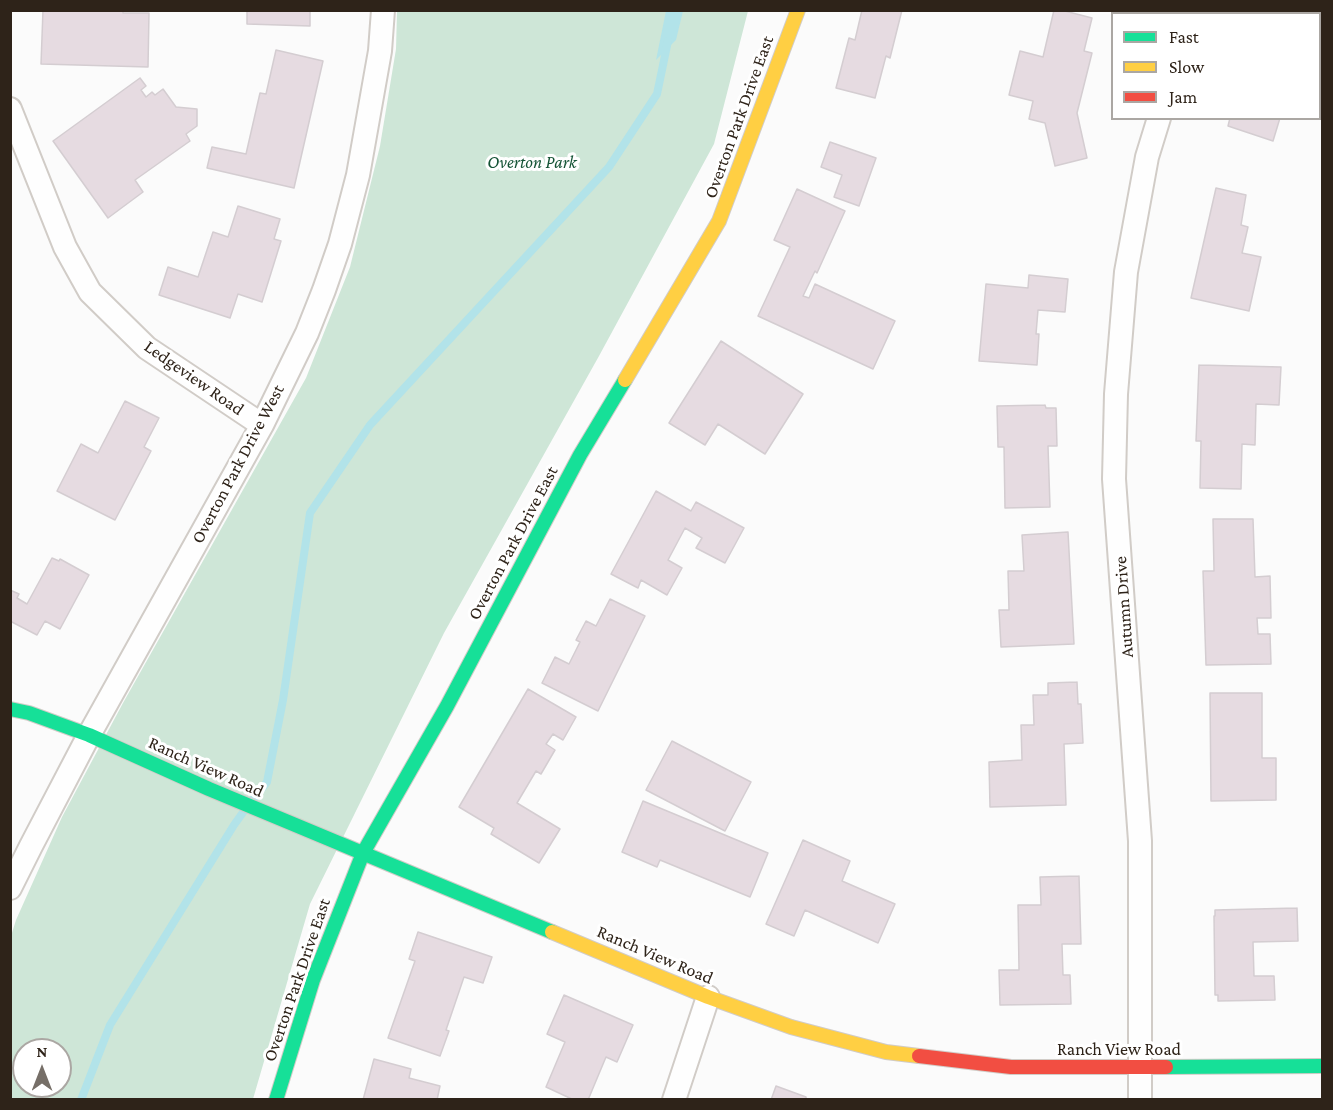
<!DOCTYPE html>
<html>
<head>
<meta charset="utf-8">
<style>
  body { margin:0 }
  #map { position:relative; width:1333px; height:1110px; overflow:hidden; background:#fbfbfb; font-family:"Crimson Pro",serif }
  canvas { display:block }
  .frame { position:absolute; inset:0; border:12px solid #2e2319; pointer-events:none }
  .legend { position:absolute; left:1111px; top:12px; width:210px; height:108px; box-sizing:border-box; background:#fff; border:2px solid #aba7a3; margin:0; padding:8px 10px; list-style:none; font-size:18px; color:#2e2319 }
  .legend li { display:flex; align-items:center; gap:12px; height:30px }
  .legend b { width:30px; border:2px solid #aba7a3 }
  .north { position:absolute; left:12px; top:1038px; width:60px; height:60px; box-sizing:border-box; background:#fff; border:2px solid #aba7a3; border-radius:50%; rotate:0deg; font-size:16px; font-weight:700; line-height:24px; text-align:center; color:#2e2319 }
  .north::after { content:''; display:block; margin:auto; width:21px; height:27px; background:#766f68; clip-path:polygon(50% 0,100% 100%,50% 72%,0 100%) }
</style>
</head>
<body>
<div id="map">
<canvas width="1333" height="1110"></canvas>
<div class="frame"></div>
<ul class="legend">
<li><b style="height:8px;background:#16e098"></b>Fast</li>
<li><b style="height:8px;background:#ffcf43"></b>Slow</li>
<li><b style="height:8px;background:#f24e42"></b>Jam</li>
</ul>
<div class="north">N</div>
</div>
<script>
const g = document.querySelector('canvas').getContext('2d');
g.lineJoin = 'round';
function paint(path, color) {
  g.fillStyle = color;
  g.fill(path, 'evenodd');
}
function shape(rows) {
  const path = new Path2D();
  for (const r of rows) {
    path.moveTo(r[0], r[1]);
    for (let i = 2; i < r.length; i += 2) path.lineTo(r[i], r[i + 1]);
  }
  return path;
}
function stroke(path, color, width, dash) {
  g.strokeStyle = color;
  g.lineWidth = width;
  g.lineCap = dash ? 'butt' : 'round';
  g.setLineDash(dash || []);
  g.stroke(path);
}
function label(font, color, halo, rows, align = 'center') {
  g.font = font + ' "Crimson Pro",serif';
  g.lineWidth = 6;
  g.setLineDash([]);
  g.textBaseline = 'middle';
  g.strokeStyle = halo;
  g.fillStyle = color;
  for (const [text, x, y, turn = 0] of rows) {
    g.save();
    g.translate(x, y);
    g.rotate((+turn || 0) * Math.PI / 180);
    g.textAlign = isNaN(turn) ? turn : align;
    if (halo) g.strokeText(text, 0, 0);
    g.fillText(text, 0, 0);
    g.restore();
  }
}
paint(shape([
  [397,11,748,11,714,144,599,356,444,633,310,904,253,1099,11,1100,11,936,16,920,62,817,123,703,306,378,350,267,380,146,396,49],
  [24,1050,60,1050,60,1086,24,1086]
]), '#cee6d7');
paint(shape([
  [666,11,683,11,676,40,656,60]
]), '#b2e3e9');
stroke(shape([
  [252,801,267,782,283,700,310,513,370,425,609,167,657,94,668,41],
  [81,1100,110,1025,234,825,244,811]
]), '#b2e3e9', 8);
const building = shape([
  [43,10,123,10,123,13,149,13,148,67,41,64,43,10],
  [247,10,310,10,310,26,247,24,247,10],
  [862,10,902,10,890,58,886,56,875,98,836,88,849,38,855,40,862,10],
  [1054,10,1061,10,1092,18,1084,51,1092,53,1077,113,1087,158,1055,166,1045,123,1029,119,1033,101,1009,95,1020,51,1043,57,1054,10],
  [276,50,323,61,294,188,207,168,212,147,246,154,260,93,266,94,276,50],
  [140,78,146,86,141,90,146,97,152,92,155,95,163,89,176,107,197,109,197,126,186,134,190,141,135,180,143,192,108,218,53,141,140,78],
  [1230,118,1280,118,1273,141,1228,126,1230,118],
  [830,142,876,158,859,206,834,197,842,175,821,167,830,142],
  [1216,188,1246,195,1241,225,1248,227,1242,253,1261,257,1249,311,1191,298,1216,188],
  [797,189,845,211,817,273,815,271,803,296,809,298,815,284,895,321,873,369,758,316,790,247,774,240,797,189],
  [238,206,280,219,274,239,281,241,262,302,238,294,230,318,159,295,168,267,198,277,213,232,228,237,238,206],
  [1029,275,1068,279,1065,312,1038,310,1036,334,1039,334,1037,365,979,361,986,284,1028,288,1029,275],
  [721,341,803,394,765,454,718,424,705,445,669,423,721,341],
  [1199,365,1281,367,1279,405,1256,404,1255,445,1242,444,1241,489,1200,488,1201,441,1196,441,1199,365],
  [125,401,159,418,144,447,151,451,115,520,57,491,81,444,98,453,125,401],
  [1045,405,1046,408,1056,408,1057,446,1048,446,1050,507,1005,508,1004,447,998,447,997,406,1045,405],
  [656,491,691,511,696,502,744,528,725,563,696,548,702,538,685,528,668,560,682,568,667,595,641,580,638,588,611,574,656,491],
  [1213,519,1253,519,1255,577,1270,576,1271,618,1257,618,1258,634,1270,634,1271,664,1206,665,1203,571,1214,571,1213,519],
  [1068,532,1074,644,1001,647,999,610,1009,610,1008,571,1024,571,1022,535,1068,532],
  [52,558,59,561,60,559,89,575,60,629,45,621,37,635,10,621,10,590,19,594,17,598,27,604,52,558],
  [610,599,645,616,598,711,542,683,555,657,569,664,580,642,576,640,586,621,596,626,610,599],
  [1077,682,1078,704,1081,704,1083,743,1064,744,1066,805,990,807,989,762,1022,760,1021,725,1034,725,1033,695,1048,695,1048,683,1077,682],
  [528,689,576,717,563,740,553,734,546,744,555,750,541,774,536,771,517,803,560,829,539,863,491,834,494,828,459,807,528,689],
  [1210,693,1262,693,1262,758,1276,758,1276,800,1211,801,1210,693],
  [672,741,751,782,725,831,646,790,672,741],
  [643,801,768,853,750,897,660,860,657,867,622,852,643,801],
  [803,840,850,861,842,881,895,904,878,943,805,910,794,936,766,924,803,840],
  [1079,876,1081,944,1062,944,1063,975,1070,975,1071,1004,1000,1005,999,970,1019,970,1018,905,1041,905,1040,877,1079,876],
  [1297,908,1298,941,1253,942,1254,976,1274,976,1275,1000,1218,1001,1218,995,1215,995,1214,916,1215,916,1215,910,1297,908],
  [418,932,492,957,483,983,464,977,446,1030,449,1031,440,1056,388,1038,415,961,409,959,418,932],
  [564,995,633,1025,617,1062,606,1057,588,1100,574,1100,546,1087,565,1042,547,1034,564,995],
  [374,1059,411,1069,409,1078,440,1086,437,1100,363,1100,374,1059],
  [776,1086,806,1097,806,1100,771,1100,776,1086]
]);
paint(building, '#e6dbe1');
stroke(building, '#d4cdd1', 1.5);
const street = shape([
  [1192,14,1193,10],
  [10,109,65,247,90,292,147,348,262,425],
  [10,888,31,846,89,735,262,425,307,333,324,290,340,244,358,175,380,51,383,10],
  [674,1100,708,997],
  [1140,1100,1140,841,1114,479,1116,394,1126,272,1147,157,1159,118]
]);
const fast = shape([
  [10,709,29,713,89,735,209,789,552,932],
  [1166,1067,1322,1066],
  [276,1100,313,980,363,853,447,706,580,455,625,380]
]);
const slow = shape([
  [625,380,719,221,798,10],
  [552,932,708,997,791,1027,886,1052,919,1056]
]);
const jam = shape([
  [919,1056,1011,1067,1166,1067]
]);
stroke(street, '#d1ccc7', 26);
stroke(fast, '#d1ccc7', 16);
stroke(slow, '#d1ccc7', 16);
stroke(jam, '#d1ccc7', 16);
stroke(street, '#fefefe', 22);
stroke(fast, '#16e098', 14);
stroke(slow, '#ffcf43', 14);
stroke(jam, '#f24e42', 14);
label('18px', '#2e2319', '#fff', [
  ["Overton Park Drive East",739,117,-70],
  ["Ledgeview Road",194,378,35],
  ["Overton Park Drive West",238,464,-62],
  ["Overton Park Drive East",513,543,-62],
  ["Autumn Drive",1124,607,-94],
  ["Ranch View Road",206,767,24],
  ["Ranch View Road",655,955,23],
  ["Overton Park Drive East",297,980,-71],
  ["Ranch View Road",1119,1049]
]);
label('italic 18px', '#145335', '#fff', [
  ["Overton Park",532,162]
]);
</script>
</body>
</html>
